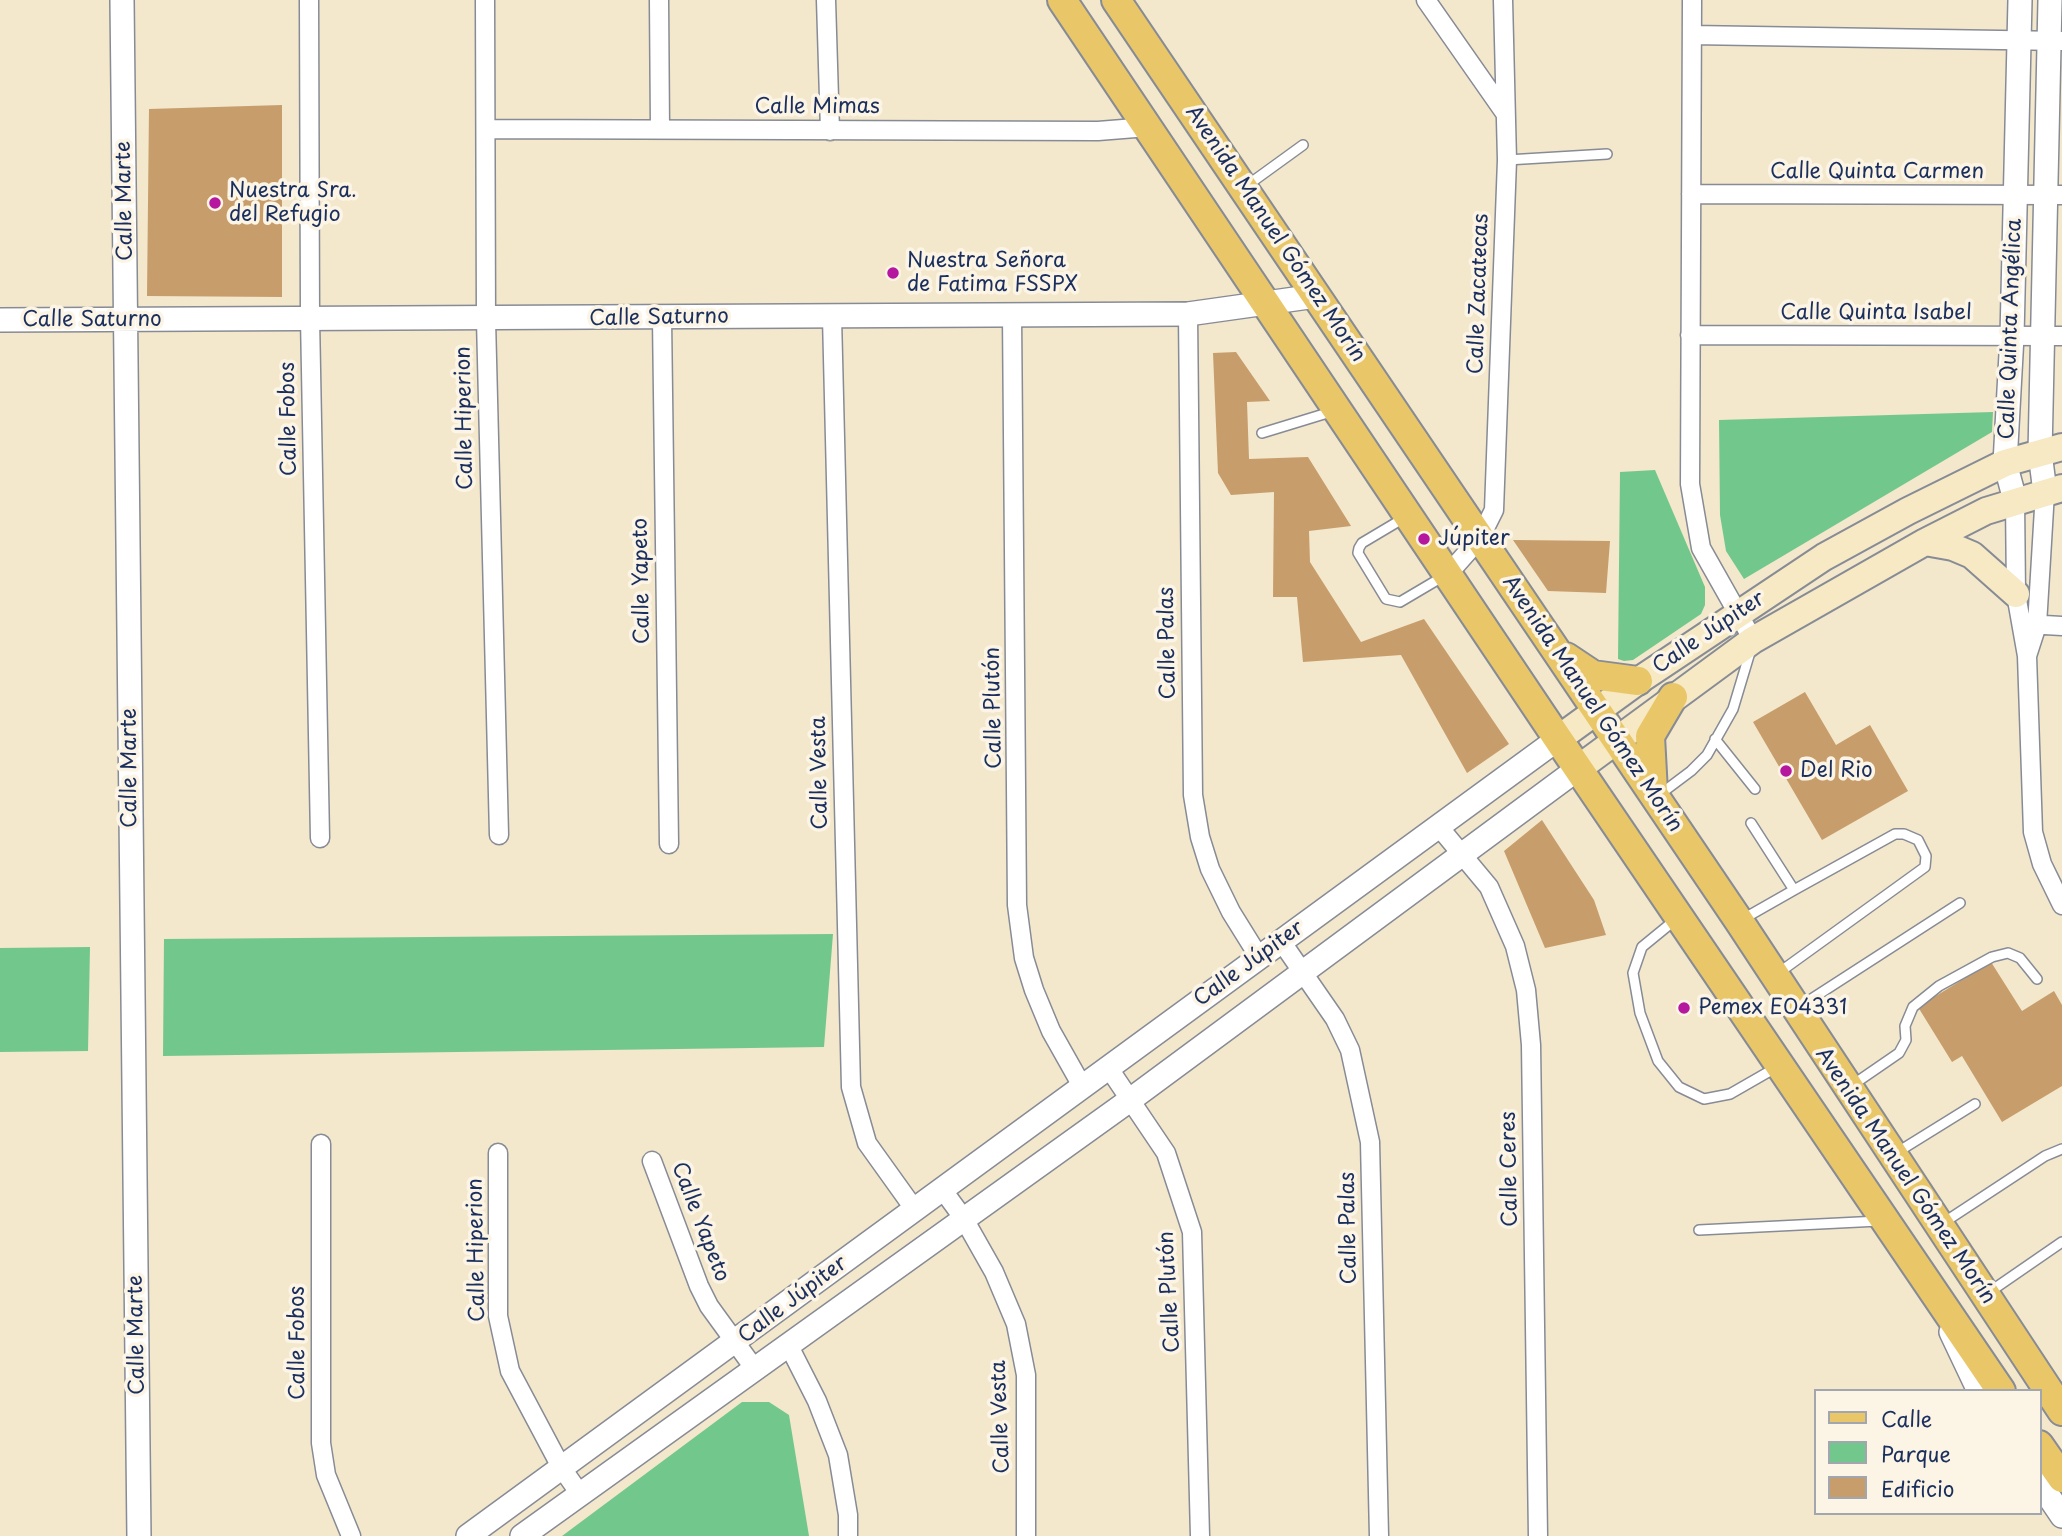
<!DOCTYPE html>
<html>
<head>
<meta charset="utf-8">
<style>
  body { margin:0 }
  #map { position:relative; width:2062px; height:1536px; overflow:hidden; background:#f3e7cc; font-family:"Playpen Sans",sans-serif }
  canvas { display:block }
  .legend { position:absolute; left:1814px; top:1389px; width:228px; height:126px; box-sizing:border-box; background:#fcf5e5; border:2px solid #a2a6af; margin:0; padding:9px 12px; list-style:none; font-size:21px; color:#1b2f5e }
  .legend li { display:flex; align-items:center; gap:14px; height:35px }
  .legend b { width:35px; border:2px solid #a2a6af }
</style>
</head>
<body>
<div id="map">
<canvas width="2062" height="1536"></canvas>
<ul class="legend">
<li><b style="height:9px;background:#e9c769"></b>Calle</li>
<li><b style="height:19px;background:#72c88c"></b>Parque</li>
<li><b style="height:19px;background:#c79d6c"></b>Edificio</li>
</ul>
</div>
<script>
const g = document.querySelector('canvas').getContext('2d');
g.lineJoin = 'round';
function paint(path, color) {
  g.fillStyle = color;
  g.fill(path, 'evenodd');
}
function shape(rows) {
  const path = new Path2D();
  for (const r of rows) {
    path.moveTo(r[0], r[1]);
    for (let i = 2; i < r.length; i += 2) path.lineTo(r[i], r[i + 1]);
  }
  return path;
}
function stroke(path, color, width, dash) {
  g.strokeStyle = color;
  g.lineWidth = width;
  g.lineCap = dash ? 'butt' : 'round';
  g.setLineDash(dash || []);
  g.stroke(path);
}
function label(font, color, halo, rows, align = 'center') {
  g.font = font + ' "Playpen Sans",sans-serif';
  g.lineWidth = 7;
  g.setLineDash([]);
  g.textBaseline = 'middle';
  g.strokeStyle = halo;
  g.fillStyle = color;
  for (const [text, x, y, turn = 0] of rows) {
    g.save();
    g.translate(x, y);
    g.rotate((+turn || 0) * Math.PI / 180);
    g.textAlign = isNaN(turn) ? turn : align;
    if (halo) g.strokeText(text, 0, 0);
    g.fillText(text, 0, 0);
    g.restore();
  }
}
paint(shape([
  [1993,412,1992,432,1744,579,1726,551,1720,515,1719,420],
  [1655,470,1705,587,1705,605,1701,614,1633,660,1624,661,1618,659,1620,472],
  [833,934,824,1047,163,1056,164,939],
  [90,947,88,1051,0,1052,0,948],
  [742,1402,769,1402,789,1415,809,1536,562,1536]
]), '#72c88c');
paint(shape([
  [282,105,282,297,147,296,149,109],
  [1236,352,1270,401,1247,402,1249,459,1308,457,1351,526,1309,531,1310,562,1361,642,1424,619,1509,744,1467,773,1401,655,1303,662,1297,597,1273,597,1274,492,1231,495,1218,473,1213,353],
  [1513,540,1610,541,1606,593,1548,591],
  [1805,692,1836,745,1870,725,1908,791,1822,840,1753,722],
  [1542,820,1594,900,1606,935,1545,948,1504,851],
  [1991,962,2022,1011,2054,991,2062,1005,2062,1086,2002,1122,1962,1056,1952,1062,1918,1007]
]), '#c79d6c');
const service = shape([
  [1507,160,1607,154],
  [1245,187,1303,145],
  [1262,433,1334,411],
  [1404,518,1362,543,1359,548,1358,553,1386,599,1400,602,1444,576],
  [1715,739,1755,789],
  [1659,795,1691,771,1707,755,1733,709,1751,649],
  [1751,823,1794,890,1895,834,1904,834,1918,840,1926,856,1925,867,1777,974],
  [1743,919,1794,890],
  [1675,920,1642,947,1633,973,1640,1013,1658,1061,1679,1087,1704,1099,1730,1094,1777,1067],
  [1799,1007,1960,903],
  [1851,1086,1899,1053,1906,1040,1905,1026,1913,1007,1939,986,1992,957,2008,953,2020,958,2037,979],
  [1896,1153,1975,1104],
  [1943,1223,2045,1156,2062,1149],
  [1699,1230,1879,1221],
  [1988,1293,2062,1242]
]);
const minor = shape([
  [309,0,310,318,320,838],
  [485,0,486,320,499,835],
  [659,0,660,129],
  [826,0,830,131],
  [1426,0,1505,113],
  [1692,0,1690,484,1701,548,1753,640],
  [1692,35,2062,41],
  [487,129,1098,131,1148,127],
  [1691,194,2062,195],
  [1188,314,1193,795,1200,837,1210,869,1231,912,1259,957],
  [1012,315,1017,905,1024,958,1034,990,1051,1031,1082,1086],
  [832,317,851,1087,867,1143,915,1210],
  [662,318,669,844],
  [1690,335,2062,336],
  [2015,500,2016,594,2027,656,2033,832,2042,864,2062,905],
  [1448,574,1480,538,1494,510,1507,160,1503,0],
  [2027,624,2062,626],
  [2027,656,2037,625,2045,492],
  [1439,827,1489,887,1515,946,1526,990,1531,1045,1538,1536],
  [1281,941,1335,1019,1350,1050,1370,1142,1379,1536],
  [1108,1067,1166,1153,1192,1232,1200,1536],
  [321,1144,321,1443,326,1475,351,1536],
  [498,1153,498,1316,510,1371,561,1467,580,1494],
  [652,1161,699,1286,709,1306,754,1368],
  [942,1189,964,1219,994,1272,1016,1324,1026,1375,1026,1536],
  [788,1344,817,1401,838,1455,848,1515,848,1536]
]);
const tertiary = shape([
  [122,0,139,1536],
  [0,320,1188,314,1316,296],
  [2045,492,2040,453,2050,0],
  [2015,500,2005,463,2012,336,2020,0],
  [1951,1332,1979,1391],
  [2039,1482,2062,1516],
  [468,1536,1558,739],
  [522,1536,1130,1100,1579,768]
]);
const secondary = shape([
  [1925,542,1953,547,1972,555,2016,594],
  [1558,739,1638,681,1824,557,1908,511,2005,463,2062,447],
  [1579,768,1753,640,1925,542,1986,511,2062,488]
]);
const primary = shape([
  [1062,0,1558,739,2001,1391],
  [1116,0,1739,921,2062,1411],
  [1566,657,1593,675,1638,681],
  [1653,792,1650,736,1673,697],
  [2039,1445,2062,1478]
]);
stroke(service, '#878b95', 12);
stroke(minor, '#878b95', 21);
stroke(tertiary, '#878b95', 26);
stroke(secondary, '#878b95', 30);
stroke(primary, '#878b95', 32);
stroke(service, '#fff', 9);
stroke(minor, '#fff', 18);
stroke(tertiary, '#fff', 23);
stroke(secondary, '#f6e9c3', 26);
stroke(primary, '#e9c769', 28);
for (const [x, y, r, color] of [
  [215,203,7,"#b5179e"],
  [893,273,7,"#b5179e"],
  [1424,539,7,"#b5179e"],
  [1786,771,7,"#b5179e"],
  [1684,1008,7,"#b5179e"]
]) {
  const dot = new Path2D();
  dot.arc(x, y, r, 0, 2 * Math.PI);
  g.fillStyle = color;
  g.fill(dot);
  stroke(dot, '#fcf5e5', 2.5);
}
label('21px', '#1b2f5e', '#fcf5e5', [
  ["Calle Mimas",817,107],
  ["Calle Quinta Carmen",1877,172],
  ["Calle Marte",125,201,-91],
  ["Avenida Manuel Gómez Morín",1275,234,56],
  ["Calle Zacatecas",1479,294,-88],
  ["Calle Quinta Isabel",1876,313],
  ["Calle Saturno",659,318,-1],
  ["Calle Saturno",92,320],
  ["Calle Quinta Angélica",2011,329,-88],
  ["Calle Hiperion",465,418,-91],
  ["Calle Fobos",289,419,-91],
  ["Calle Yapeto",642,581,-91],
  ["Calle Júpiter",1709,633,-34],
  ["Calle Palas",1168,643,-91],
  ["Avenida Manuel Gómez Morín",1592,704,56],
  ["Calle Plutón",994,708,-91],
  ["Calle Marte",130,768,-90],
  ["Calle Vesta",820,773,-91],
  ["Calle Júpiter",1249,964,-36],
  ["Calle Ceres",1510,1169,-91],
  ["Avenida Manuel Gómez Morín",1905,1176,56],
  ["Calle Yapeto",700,1222,69],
  ["Calle Palas",1349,1228,-91],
  ["Calle Hiperion",477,1250,-91],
  ["Calle Plutón",1170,1292,-93],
  ["Calle Júpiter",793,1300,-37],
  ["Calle Marte",137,1335,-91],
  ["Calle Fobos",298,1343,-90],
  ["Calle Vesta",1001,1417,-92]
]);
label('21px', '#1b2f5e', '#fcf5e5', [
  ["Nuestra Sra.",229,191],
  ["del Refugio",229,215],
  ["Nuestra Señora",907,261],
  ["de Fatima FSSPX",907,285],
  ["Júpiter",1438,539],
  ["Del Rio",1800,771],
  ["Pemex E04331",1698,1008]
], 'left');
</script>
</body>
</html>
